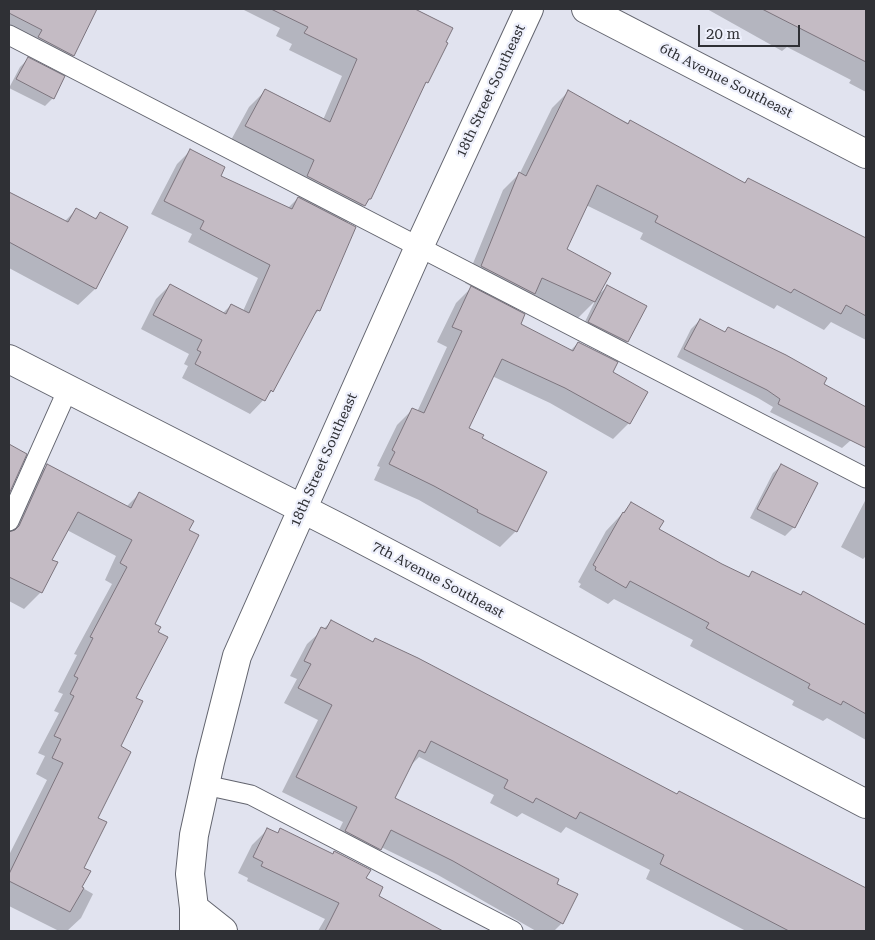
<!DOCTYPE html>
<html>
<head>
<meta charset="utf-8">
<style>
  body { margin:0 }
  #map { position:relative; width:875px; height:940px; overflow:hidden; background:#e1e3ef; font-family:"Roboto Serif",serif }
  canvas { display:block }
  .frame { position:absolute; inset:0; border:10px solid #2f3035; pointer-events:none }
  .scale { position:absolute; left:698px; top:25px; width:102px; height:22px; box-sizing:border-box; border:2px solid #2f3035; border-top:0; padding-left:6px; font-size:15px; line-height:18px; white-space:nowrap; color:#2f3035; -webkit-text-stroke:4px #eef0fc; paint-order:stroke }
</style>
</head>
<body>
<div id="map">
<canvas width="875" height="940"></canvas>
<div class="frame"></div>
<div class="scale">20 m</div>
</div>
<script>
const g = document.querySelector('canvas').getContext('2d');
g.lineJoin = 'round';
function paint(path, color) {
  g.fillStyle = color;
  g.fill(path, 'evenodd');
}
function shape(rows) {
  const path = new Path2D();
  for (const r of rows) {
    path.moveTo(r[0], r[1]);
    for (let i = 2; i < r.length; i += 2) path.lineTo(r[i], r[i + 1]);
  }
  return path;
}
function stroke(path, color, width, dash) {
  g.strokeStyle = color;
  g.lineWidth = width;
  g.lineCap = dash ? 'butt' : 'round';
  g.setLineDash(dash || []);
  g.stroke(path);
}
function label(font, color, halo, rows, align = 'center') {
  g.font = font + ' "Roboto Serif",serif';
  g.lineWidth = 4.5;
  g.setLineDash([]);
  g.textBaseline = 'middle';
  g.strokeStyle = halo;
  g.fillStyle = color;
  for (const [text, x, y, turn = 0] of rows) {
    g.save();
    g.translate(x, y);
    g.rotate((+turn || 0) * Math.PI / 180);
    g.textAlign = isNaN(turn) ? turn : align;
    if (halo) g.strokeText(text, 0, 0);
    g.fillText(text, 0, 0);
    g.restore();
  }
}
paint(shape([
  [9,9,80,9,93,15,73,55,65,64,35,39,9,25],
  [242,9,415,9,452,28,369,199,346,223,319,310,311,318,272,391,250,414,182,378,188,366,184,364,189,354,141,329,156,299,170,285,223,313,231,305,243,311,258,278,188,242,192,234,151,214,177,164,191,150,219,176,288,208,299,197,292,193,299,177,230,142,249,107,265,91,323,120,342,76,289,50,292,44,276,36,280,28],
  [707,9,866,9,866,92,849,83,851,80,787,47,782,51],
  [28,59,53,98,45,106,9,88,20,67],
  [568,92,744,183,748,179,866,240,866,340,831,322,824,330,777,305,774,309,640,239,643,233,586,205,565,250,598,295,607,287,645,306,627,342,619,350,581,330,595,301,578,318,530,296,516,311,519,324,570,351,578,343,611,373,646,392,629,423,613,439,550,403,492,376,468,428,516,531,500,547,419,500,374,480,380,467,377,466,397,425,413,409,417,412,447,347,437,342,456,303,472,287,465,283,503,190,520,173,552,108],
  [9,193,64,222,76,210,94,219,100,214,126,227,95,289,78,305,9,268],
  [700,320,724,333,728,329,822,385,866,408,851,440,842,448,770,412,773,407,758,398,677,357,691,329],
  [782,465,817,484,794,527,785,536,750,518,773,473],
  [47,466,126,507,139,494,153,624,135,699,82,868,81,887,93,894,81,918,67,931,59,931,9,906,9,855,47,780,36,774,45,756,38,753,59,713,54,711,63,694,58,692,77,655,74,654,112,584,105,580,116,556,67,530,51,560,56,563,41,592,24,609,9,601,9,567,14,557,9,555,16,542,9,531,31,482],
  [866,499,866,556,863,559,841,547],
  [631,504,658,529,747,578,752,572,800,596,803,592,866,626,866,740,827,718,823,721,792,705,794,701,690,646,693,640,614,599,608,604,579,587,581,584,578,582,606,531],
  [331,622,372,643,375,639,676,795,679,792,866,890,866,931,746,931,646,879,650,870,566,827,561,833,522,813,517,817,490,803,494,795,419,757,409,767,393,798,555,884,562,923,554,931,536,931,438,875,381,847,365,864,331,846,343,822,282,792,318,720,284,703,297,679,290,676,307,644],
  [281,829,365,879,377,896,427,923,422,931,318,931,325,919,247,881,248,878,238,873,252,845,267,830,276,834]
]), '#0003');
const building = shape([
  [9,9,97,9,74,56,38,37,42,30,9,13,9,9],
  [271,9,415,9,453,28,446,42,448,43,428,83,426,82,371,199,369,199,365,206,307,176,314,160,245,126,265,89,330,122,357,59,304,33,308,27,271,9],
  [762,9,866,9,866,62,762,9],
  [28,57,65,76,54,99,16,79,28,57],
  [568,90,628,124,630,120,745,183,748,178,866,238,866,316,846,305,841,314,794,289,791,293,655,222,658,216,597,185,567,249,611,273,595,302,542,278,535,294,481,266,519,172,526,176,568,90],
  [190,149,225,167,221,176,292,209,298,197,356,227,320,311,317,310,273,392,271,390,265,401,195,364,201,352,197,350,202,340,153,315,170,284,226,314,231,304,249,313,270,265,200,229,204,221,164,201,190,149],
  [9,192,68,222,76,208,96,219,100,212,128,227,96,289,9,242,9,192],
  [607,285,647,306,628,342,588,322,607,285],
  [471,286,525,314,521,324,573,351,578,342,618,362,613,372,648,392,630,424,565,388,502,359,469,428,484,435,482,438,547,472,517,532,477,512,478,510,434,486,389,464,395,452,392,450,412,408,424,413,462,331,452,327,471,286],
  [700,319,725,332,728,327,786,355,827,378,824,384,866,407,866,448,778,404,780,399,767,390,684,349,700,319],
  [9,444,27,454,9,494,9,444],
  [47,464,131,508,139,492,194,521,189,530,199,535,155,624,161,627,158,632,168,637,136,698,143,701,121,746,131,752,98,818,107,822,84,868,91,871,82,887,84,888,70,912,9,881,9,874,63,763,52,758,61,739,54,736,74,696,70,694,78,678,74,676,93,638,90,637,127,567,120,563,132,540,78,512,52,560,58,562,42,593,9,577,9,532,15,530,19,526,47,464],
  [781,464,818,483,795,528,757,509,781,464],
  [631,502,664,521,659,529,722,564,749,577,752,571,801,595,803,591,866,625,866,714,843,701,841,705,808,688,810,684,706,628,709,623,630,581,626,588,595,570,596,567,593,565,623,512,624,513,631,502],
  [331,620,373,642,375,638,418,658,677,794,679,791,866,888,866,931,789,931,660,864,664,855,594,819,580,812,576,819,536,798,533,803,504,788,508,780,431,741,425,753,419,750,395,798,559,879,557,884,578,894,563,924,453,861,391,830,381,850,345,831,357,807,296,777,332,705,298,688,311,664,304,661,321,627,326,629,331,620],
  [267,828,278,833,280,828,333,854,334,851,371,870,366,878,383,887,379,896,443,931,325,931,339,903,261,866,263,862,253,857,267,828]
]);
paint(building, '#c4bbc4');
stroke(building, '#7c747d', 1);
const lane = shape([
  [9,35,866,478],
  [9,521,68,389],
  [205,785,251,795,513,931]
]);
const street = shape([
  [586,9,866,154],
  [9,359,344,530,866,804],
  [194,908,223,931],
  [194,931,194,908,190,874,194,835,210,762,237,656,419,247,529,9]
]);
stroke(lane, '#62646e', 21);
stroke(street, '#62646e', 30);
stroke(lane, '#fff', 19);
stroke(street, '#fff', 28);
label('14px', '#2f3035', '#eef0fc', [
  ["6th Avenue Southeast",726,81,27],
  ["18th Street Southeast",491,91,-65],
  ["18th Street Southeast",324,460,-66],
  ["7th Avenue Southeast",438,580,28]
]);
</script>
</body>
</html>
